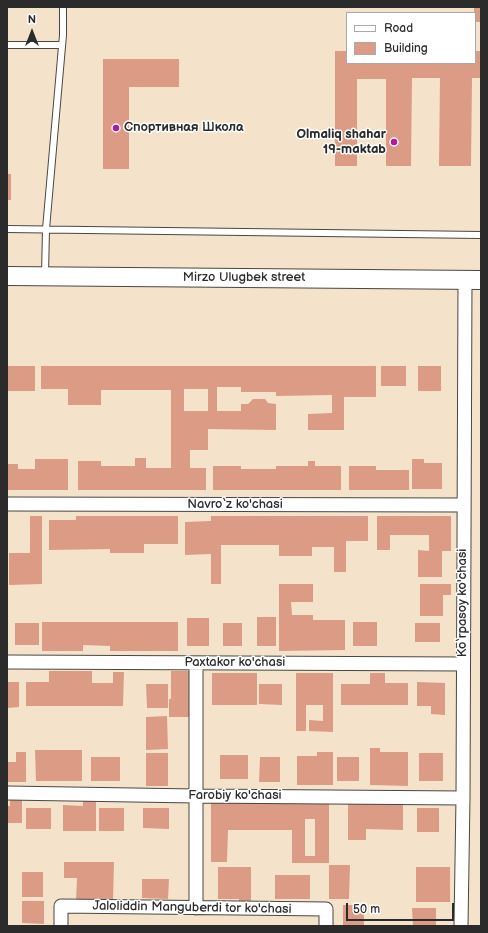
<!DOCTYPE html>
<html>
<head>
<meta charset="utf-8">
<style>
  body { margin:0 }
  #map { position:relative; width:488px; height:933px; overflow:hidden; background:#f4e3ca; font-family:"Balsamiq Sans",sans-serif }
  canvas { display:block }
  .frame { position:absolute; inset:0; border:8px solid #2b2b2b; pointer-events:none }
  .legend { position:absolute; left:346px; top:12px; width:130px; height:52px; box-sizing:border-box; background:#fff; border:1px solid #aaa; margin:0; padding:5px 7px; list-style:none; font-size:12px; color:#2b2b2b }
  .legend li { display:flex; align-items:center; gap:8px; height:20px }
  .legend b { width:20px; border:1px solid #aaa }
  .north { position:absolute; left:12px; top:12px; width:40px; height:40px; -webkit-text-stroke:3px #fff; paint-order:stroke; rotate:0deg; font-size:11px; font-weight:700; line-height:16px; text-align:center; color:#2b2b2b }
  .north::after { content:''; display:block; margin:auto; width:14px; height:18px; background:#2b2b2b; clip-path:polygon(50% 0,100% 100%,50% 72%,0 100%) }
  .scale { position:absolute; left:346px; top:903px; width:108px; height:18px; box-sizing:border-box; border:2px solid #2b2b2b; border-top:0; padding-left:5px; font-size:12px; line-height:14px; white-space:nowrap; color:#2b2b2b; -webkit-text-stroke:3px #fff; paint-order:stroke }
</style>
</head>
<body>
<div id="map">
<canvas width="488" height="933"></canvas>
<div class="frame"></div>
<ul class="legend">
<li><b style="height:5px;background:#fff"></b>Road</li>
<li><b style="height:11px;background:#dc9b84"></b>Building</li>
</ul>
<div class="north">N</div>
<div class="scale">50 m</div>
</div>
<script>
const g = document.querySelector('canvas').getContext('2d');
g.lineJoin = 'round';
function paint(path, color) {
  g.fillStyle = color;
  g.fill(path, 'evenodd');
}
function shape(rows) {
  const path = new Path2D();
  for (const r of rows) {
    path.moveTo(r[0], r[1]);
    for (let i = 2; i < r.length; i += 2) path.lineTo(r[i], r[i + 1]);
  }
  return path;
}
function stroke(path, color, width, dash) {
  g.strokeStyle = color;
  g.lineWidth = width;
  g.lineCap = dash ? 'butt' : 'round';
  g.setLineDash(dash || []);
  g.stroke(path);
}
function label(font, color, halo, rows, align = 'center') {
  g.font = font + ' "Balsamiq Sans",sans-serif';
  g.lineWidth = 3;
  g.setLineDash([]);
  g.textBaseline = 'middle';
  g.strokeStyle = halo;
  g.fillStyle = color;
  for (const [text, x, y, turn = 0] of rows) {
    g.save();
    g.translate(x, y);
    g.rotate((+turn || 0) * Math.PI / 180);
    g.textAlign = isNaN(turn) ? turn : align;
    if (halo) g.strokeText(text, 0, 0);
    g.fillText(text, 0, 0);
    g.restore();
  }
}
paint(shape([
  [474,7,481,7,481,22,475,22,475,13,474,13],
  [335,51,347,51,347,63,475,63,475,51,481,51,481,78,472,78,471,166,439,166,440,78,412,78,411,166,386,166,386,79,357,79,357,166,335,166],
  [103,59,179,59,179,87,129,87,129,169,103,169],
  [7,174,11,174,11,200,7,200],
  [7,366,35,366,35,391,7,391],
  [41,366,376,366,376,397,344,397,344,430,308,430,308,414,332,413,332,395,276,396,276,392,241,392,241,387,217,387,217,411,241,411,241,404,248,404,253,399,265,399,268,403,276,404,276,430,208,429,208,450,190,450,190,468,206,468,206,490,78,490,78,461,101,461,101,466,135,466,135,458,146,458,146,468,171,468,171,390,101,390,101,405,68,405,68,389,41,389],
  [184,389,208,389,208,411,184,411],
  [381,366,406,366,406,386,381,386],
  [418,366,441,366,441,391,418,391],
  [35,459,68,459,68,490,7,490,7,464,18,464,18,469,35,469],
  [412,459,424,459,424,463,442,463,442,489,412,489],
  [308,461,315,461,315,466,341,466,341,490,213,490,213,466,241,466,241,469,276,469,276,466,308,466],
  [349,466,376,466,376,470,409,470,409,490,349,490],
  [30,516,42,516,42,584,9,585,9,553,30,553],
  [76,516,178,516,178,544,144,544,144,553,110,553,110,549,49,550,49,520,76,520],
  [211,516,368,516,368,541,346,541,346,572,334,572,334,547,312,547,312,556,279,556,279,545,221,545,221,584,211,584,211,554,185,555,185,522,211,521],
  [377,516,451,516,451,551,442,551,442,577,418,577,418,550,429,551,429,535,390,535,390,550,377,550],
  [279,584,313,584,313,602,291,602,292,615,313,615,313,620,345,620,345,650,279,651],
  [420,584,451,584,451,595,443,595,443,616,420,616],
  [257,617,276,617,276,646,257,646],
  [187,618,209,618,209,646,187,646],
  [42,622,178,622,178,651,110,651,110,646,83,645,83,651,42,651],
  [353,622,377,622,377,646,353,646],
  [15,623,39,623,39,645,15,645],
  [223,623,242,623,242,646,223,646],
  [415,623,440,623,440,642,415,642],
  [49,671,92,671,92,683,113,683,113,672,124,672,123,706,26,706,26,682,49,682],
  [171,671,189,671,189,717,169,717,169,699,171,699],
  [212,673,257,673,257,705,212,705],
  [296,673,333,673,333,732,309,731,309,720,323,721,323,705,306,705,306,731,296,731],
  [370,673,385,673,385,683,408,683,408,705,341,705,341,684,370,684],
  [7,682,19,682,19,707,7,708],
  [417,682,445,683,445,715,431,714,431,706,417,706],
  [146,684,168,684,168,708,147,708],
  [259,684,282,684,282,705,259,704],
  [167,716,168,749,146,750,146,717],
  [370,748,380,748,380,752,408,752,408,786,370,785],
  [35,750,82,750,82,781,36,781],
  [16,752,26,752,26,782,7,782,7,762,16,762],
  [317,752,333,752,333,785,297,785,297,756,317,756],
  [146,753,168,753,168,786,146,786],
  [419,753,443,753,443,781,419,781],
  [220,755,248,755,248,779,220,779],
  [91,757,120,757,120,781,91,781],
  [260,757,280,757,280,782,259,782],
  [337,757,359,757,359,781,337,781],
  [10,799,22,799,22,823,7,823,7,806,10,806],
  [83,799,96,799,96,831,63,831,63,805,83,806],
  [211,802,329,802,329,863,292,863,292,830,228,830,227,862,211,862],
  [305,819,315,819,315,856,305,856],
  [348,802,403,802,403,830,366,829,366,840,348,840],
  [26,808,51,808,51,829,26,829],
  [99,808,124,808,124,831,99,831],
  [143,808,169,808,169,829,143,828],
  [417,808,439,808,439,832,417,832],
  [64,862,114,862,113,901,76,901,77,878,64,878],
  [329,865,350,865,349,899,329,899],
  [218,867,251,867,251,903,239,903,239,899,218,899],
  [416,867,450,867,450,902,416,902],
  [22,872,43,872,43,897,22,897],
  [275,875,310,875,310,899,275,899],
  [142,879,169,879,168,899,142,898],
  [22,901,44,901,44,924,22,923],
  [343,905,364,905,364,926,343,926],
  [412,908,436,908,436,926,413,926]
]), '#dc9b84');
const service = shape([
  [7,45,62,45],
  [7,229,481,235],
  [45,275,46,229,63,35,63,7]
]);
const minor = shape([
  [7,504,464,505],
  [7,662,463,664],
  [7,793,196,796,463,798],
  [196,908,196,663],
  [61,926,61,906,326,909,326,926],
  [461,926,463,798,465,280]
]);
const secondary = shape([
  [7,276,481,280]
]);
stroke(service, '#494743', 8);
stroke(minor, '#494743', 15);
stroke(secondary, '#494743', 20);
stroke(service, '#fff', 6);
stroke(minor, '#fff', 13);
stroke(secondary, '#fff', 18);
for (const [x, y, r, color] of [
  [116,128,4,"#b5179e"],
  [394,142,4,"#b5179e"]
]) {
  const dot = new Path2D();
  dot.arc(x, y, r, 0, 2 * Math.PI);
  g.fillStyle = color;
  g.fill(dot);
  stroke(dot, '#fff', 1.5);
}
label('bold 13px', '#2b2b2b', '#fff', [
  ["Спортивная Школа",124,128],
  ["Olmaliq shahar",386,135,"right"],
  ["19-maktab",386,150,"right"]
], 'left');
label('13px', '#2b2b2b', '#fff', [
  ["Mirzo Ulugbek street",244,278],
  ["Navro‘z ko'chasi",235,505],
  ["Ko‘rpasoy ko'chasi",463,603,-90],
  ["Paxtakor ko'chasi",235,663],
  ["Farobiy ko'chasi",235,796],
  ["Jaloliddin Manguberdi tor ko'chasi",192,908,1]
]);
</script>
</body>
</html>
